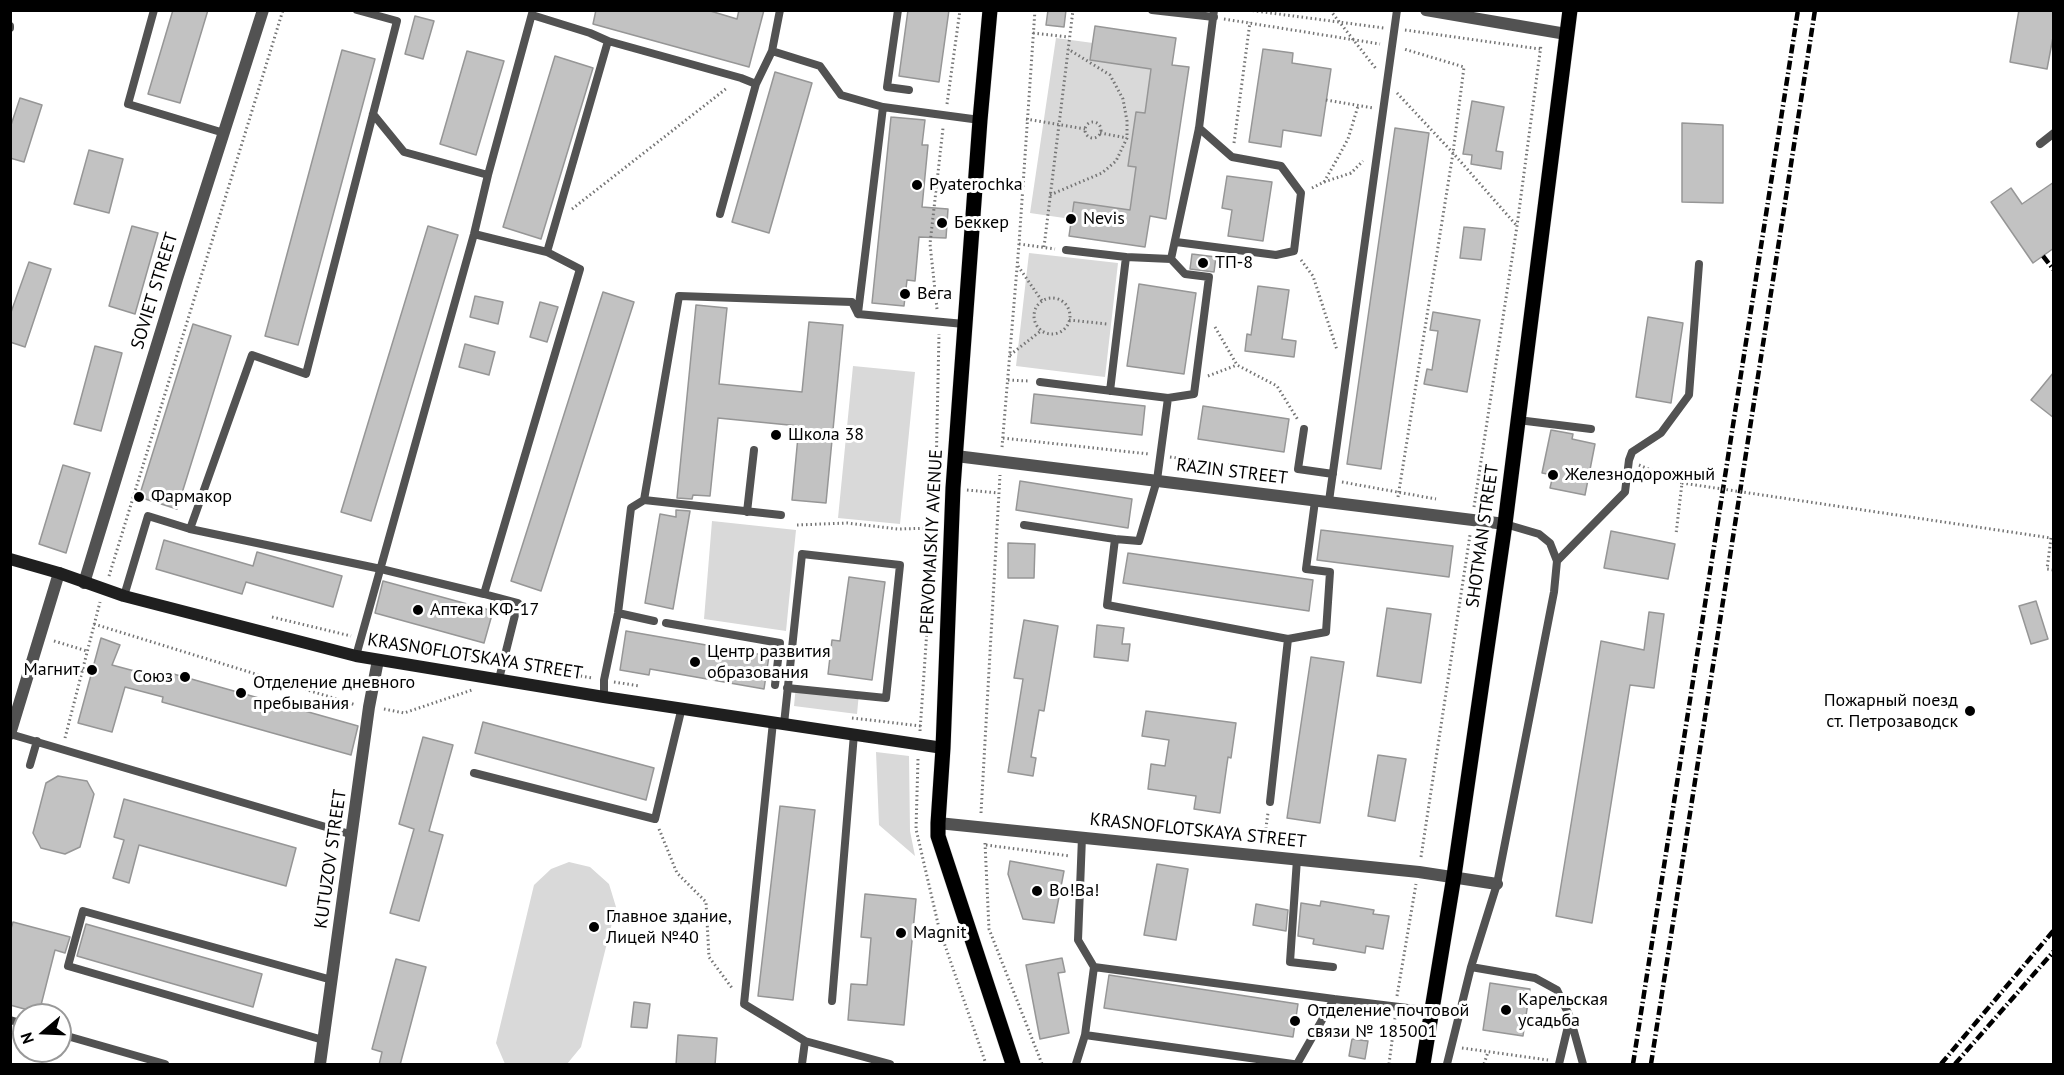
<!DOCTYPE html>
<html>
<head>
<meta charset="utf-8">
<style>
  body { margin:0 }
  #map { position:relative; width:2064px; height:1075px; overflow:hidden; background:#fff; font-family:"PT Sans",sans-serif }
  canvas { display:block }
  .frame { position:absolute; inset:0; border:12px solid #000; pointer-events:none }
  .north { position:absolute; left:12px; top:1003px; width:60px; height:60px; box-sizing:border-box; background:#fff; border:2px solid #999; border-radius:50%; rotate:251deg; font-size:16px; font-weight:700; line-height:24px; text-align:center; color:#000 }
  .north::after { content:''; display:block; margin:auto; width:21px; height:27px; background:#000; clip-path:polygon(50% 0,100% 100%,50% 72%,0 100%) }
</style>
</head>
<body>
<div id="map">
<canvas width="2064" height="1075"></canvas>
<div class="frame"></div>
<div class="north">N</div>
</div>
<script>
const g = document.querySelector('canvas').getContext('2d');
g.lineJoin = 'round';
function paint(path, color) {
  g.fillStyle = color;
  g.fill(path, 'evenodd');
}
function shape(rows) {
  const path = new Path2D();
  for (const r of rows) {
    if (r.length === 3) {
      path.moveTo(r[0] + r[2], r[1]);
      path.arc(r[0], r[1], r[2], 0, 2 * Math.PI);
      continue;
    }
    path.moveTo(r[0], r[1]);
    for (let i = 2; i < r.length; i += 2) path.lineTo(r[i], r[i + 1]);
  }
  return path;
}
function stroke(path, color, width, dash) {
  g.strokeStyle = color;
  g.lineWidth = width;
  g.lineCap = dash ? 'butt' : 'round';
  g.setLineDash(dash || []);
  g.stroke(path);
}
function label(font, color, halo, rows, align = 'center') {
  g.font = font + ' "PT Sans",sans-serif';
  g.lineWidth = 6;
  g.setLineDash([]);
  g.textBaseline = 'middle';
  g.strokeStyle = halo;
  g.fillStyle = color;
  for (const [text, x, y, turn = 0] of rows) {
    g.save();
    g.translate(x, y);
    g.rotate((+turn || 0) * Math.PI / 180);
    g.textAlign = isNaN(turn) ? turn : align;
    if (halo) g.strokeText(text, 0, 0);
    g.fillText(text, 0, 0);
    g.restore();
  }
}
paint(shape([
  [1056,38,1093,43,1090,60,1151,69,1145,113,1136,112,1128,165,1136,167,1130,210,1074,202,1071,219,1030,213],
  [1029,253,1118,263,1105,377,1016,366],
  [853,366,915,372,900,524,838,518],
  [712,521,796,530,786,631,704,619],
  [796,685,859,693,857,714,794,706],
  [876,752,909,756,910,831,915,856,879,825],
  [569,862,590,867,609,884,616,907,581,1047,567,1064,505,1064,496,1043,534,885,551,869]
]), '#d9d9d9');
const building = shape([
  [173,10,208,10,180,103,148,94,173,10],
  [596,10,707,10,737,19,739,10,764,10,749,67,593,24,596,10],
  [908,10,949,10,939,82,899,76,908,10],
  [1048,10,1066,10,1064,27,1046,25,1048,10],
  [2019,10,2054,10,2054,32,2047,69,2010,62,2019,10],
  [415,16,434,21,423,59,405,54,415,16],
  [1095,26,1176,38,1172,65,1189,67,1166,219,1150,216,1145,247,1069,236,1074,202,1130,210,1136,167,1128,166,1136,112,1145,113,1151,69,1090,60,1095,26],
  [1263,49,1293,53,1292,63,1331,69,1321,136,1283,130,1281,147,1249,142,1263,49],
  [342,50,375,59,298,345,265,336,342,50],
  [467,51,504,61,476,155,440,144,467,51],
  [555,56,593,68,541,239,503,227,555,56],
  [775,72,812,83,769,233,732,222,775,72],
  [20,98,42,105,24,162,10,158,10,128,20,98],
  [1472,101,1504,107,1496,151,1503,152,1501,169,1471,164,1472,155,1463,154,1472,101],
  [891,117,925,120,922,145,928,145,922,207,948,209,946,238,919,237,915,281,907,280,904,306,872,303,891,117],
  [1682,123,1723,125,1723,203,1682,202,1682,123],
  [1395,128,1429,133,1381,469,1347,464,1395,128],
  [89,150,123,159,109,213,74,204,89,150],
  [1227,176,1272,182,1263,241,1228,236,1232,210,1222,208,1227,176],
  [2054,182,2054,248,2033,263,1991,202,2011,188,2022,204,2054,182],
  [132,226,158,233,135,314,109,306,132,226],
  [428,226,458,235,371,521,341,512,428,226],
  [1464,227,1485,229,1481,260,1460,258,1464,227],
  [1192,254,1216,257,1214,272,1190,269,1192,254],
  [29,262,51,269,25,347,10,342,10,315,29,262],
  [1139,284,1196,293,1184,374,1127,366,1139,284],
  [1258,286,1289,290,1282,339,1296,341,1294,357,1245,351,1247,334,1251,335,1258,286],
  [603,292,634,302,541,591,511,581,603,292],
  [475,296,503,302,498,324,470,317,475,296],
  [540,302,558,307,547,342,530,337,540,302],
  [696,305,727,308,719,384,802,392,809,322,843,325,826,503,792,500,799,426,718,418,710,496,693,495,692,499,677,498,696,305],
  [1433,312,1480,320,1467,392,1424,384,1427,369,1432,370,1438,331,1430,330,1433,312],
  [1648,317,1683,323,1671,403,1636,397,1648,317],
  [193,324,231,336,177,509,139,497,193,324],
  [465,344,495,352,489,375,459,367,465,344],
  [95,346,122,353,101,431,74,424,95,346],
  [2054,372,2054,418,2031,400,2054,372],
  [1034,394,1145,406,1142,435,1031,423,1034,394],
  [1203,406,1289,419,1284,452,1198,439,1203,406],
  [1551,430,1573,434,1572,439,1595,444,1585,495,1550,488,1553,475,1542,473,1551,430],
  [63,465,90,473,66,553,39,544,63,465],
  [1020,481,1132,499,1128,528,1016,510,1020,481],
  [676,510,690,511,673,609,645,603,660,514,676,517,676,510],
  [1321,530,1453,546,1449,577,1317,560,1321,530],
  [1611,531,1675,544,1668,579,1604,568,1611,531],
  [164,540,253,566,257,552,342,576,333,607,246,582,242,594,156,569,164,540],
  [1008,543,1035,544,1034,578,1008,578,1008,543],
  [1128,553,1313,580,1309,611,1123,583,1128,553],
  [849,577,885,582,872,680,828,674,832,640,840,641,849,577],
  [383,581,493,611,484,643,375,613,383,581],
  [2036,601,2048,639,2031,644,2019,606,2036,601],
  [1387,608,1431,614,1421,683,1377,676,1387,608],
  [1649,612,1664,614,1654,688,1630,685,1592,923,1556,916,1601,641,1644,650,1649,612],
  [1024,620,1058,626,1044,711,1039,710,1031,757,1036,758,1033,776,1008,772,1023,679,1014,678,1024,620],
  [1097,625,1124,628,1122,644,1130,644,1128,661,1094,657,1097,625],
  [626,631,769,656,764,689,650,669,649,675,620,670,626,631],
  [101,638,120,645,112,665,168,680,170,673,358,726,351,755,162,702,163,697,125,687,112,732,78,723,101,638],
  [1311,657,1344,662,1320,823,1287,818,1311,657],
  [1146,711,1236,723,1231,758,1228,757,1220,813,1194,809,1196,796,1148,789,1151,764,1165,766,1169,740,1142,736,1146,711],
  [483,722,654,768,646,800,475,753,483,722],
  [423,737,453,745,429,831,443,835,419,921,390,913,414,829,399,824,423,737],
  [1378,755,1406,759,1395,821,1368,816,1378,755],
  [58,776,87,781,94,794,80,847,65,854,41,848,33,833,46,783,58,776],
  [124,799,296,848,286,886,139,845,129,883,113,878,124,840,114,837,124,799],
  [780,806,815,810,793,1000,758,996,780,806],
  [1010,861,1064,871,1054,923,1023,919,1008,874,1010,861],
  [1157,864,1188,869,1176,940,1144,935,1157,864],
  [865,894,916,899,904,1025,848,1020,851,984,867,985,871,938,861,937,865,894],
  [1321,901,1374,910,1373,914,1389,916,1383,949,1366,946,1365,953,1313,944,1314,939,1298,936,1301,903,1320,906,1321,901],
  [1256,904,1288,910,1286,931,1253,925,1256,904],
  [13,922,70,937,65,953,55,950,39,1013,10,1005,10,932,13,922],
  [86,924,262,974,253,1007,77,956,86,924],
  [1062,958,1065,972,1058,973,1069,1033,1040,1039,1026,965,1062,958],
  [396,959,426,967,400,1065,379,1065,382,1052,372,1049,396,959],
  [1109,975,1298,1004,1293,1037,1104,1008,1109,975],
  [1490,983,1530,989,1523,1036,1483,1030,1490,983],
  [634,1002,650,1004,647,1028,631,1027,634,1002],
  [678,1035,717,1038,715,1065,676,1065,678,1035],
  [1352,1039,1368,1041,1365,1059,1349,1056,1352,1039]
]);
paint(building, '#c2c2c2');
stroke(building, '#969696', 1.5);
const primary = shape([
  [990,10,980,120,953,488,943,748,938,823,938,836,1013,1064],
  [1423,1064,1454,876,1505,524,1570,10]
]);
stroke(primary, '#dbdbdb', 16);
stroke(shape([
  [1248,10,1384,28],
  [1330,10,1377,70],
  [1224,19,1380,44],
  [1405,30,1540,49],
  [1033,33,1069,37],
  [1397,93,1453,153,1517,226],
  [1326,100,1373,108],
  [947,104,960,10],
  [1026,119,1085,129],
  [1093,130,8],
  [1100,133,1127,138],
  [1234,143,1250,22],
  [1324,182,1351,173,1363,161],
  [1312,188,1324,182,1336,161,1348,139,1358,106],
  [1050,195,1102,173,1116,161,1127,138,1127,121,1123,99,1110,75,1068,49],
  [572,209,727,88],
  [1019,244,1055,249],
  [1044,247,1073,10],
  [1301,260,1313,276,1337,350],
  [1018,266,1042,301],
  [1052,316,18],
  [937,309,930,244,943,128],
  [1069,320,1107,324],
  [1215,327,1237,365,1277,386,1298,420],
  [1010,355,1042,330],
  [1208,376,1237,365],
  [1008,380,1029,381],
  [1003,438,1149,454],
  [1002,447,1019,244,1035,10],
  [1170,457,1289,474],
  [1639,465,1682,483,1676,534],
  [936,474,939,334],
  [1342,482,1436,499],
  [967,490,998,493],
  [1398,497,1453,153,1464,67,1404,49],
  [1474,507,1517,226,1541,45],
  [797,525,847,523,898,529,934,528],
  [2051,538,2047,569,2054,570],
  [109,576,283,10],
  [272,617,351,636],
  [94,624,356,705],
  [372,640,492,661],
  [54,641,87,651],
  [514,665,593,678],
  [82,669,94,674],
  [614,682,640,686],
  [384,709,404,713,472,690],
  [852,718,921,726],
  [920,731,933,543],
  [65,738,100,602],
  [918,759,916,829,939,928,986,1064],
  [981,813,1000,475],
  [659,829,677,873,706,902,709,957,732,988],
  [1264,842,1268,813],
  [985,843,989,929,1042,1064],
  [986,845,1070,856],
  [1421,857,1470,535],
  [1397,996,1416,884],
  [1462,1048,1548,1060],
  [1389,1064,1395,1018],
  [1484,1064,1488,1052]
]), '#747474', 3, [1.5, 3]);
stroke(shape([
  [154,10,128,104,224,133],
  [780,10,772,51,820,66,841,95,883,107],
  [898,10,887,87,909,90],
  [1152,10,1214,17],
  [10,26,10,28],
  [608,41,741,78,756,84,772,51],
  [373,114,404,152,488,175],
  [2040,144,2054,133],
  [720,214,756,84],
  [474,234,547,252,608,41,590,33,532,15],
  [1176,242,1276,255,1294,251,1301,193,1281,166,1232,157,1199,128],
  [1171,259,1199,128,1214,10],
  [858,313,883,107,980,120],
  [858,314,964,324],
  [1040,382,1168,398,1194,394,1209,277,1185,274,1171,259,1126,257,1066,250],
  [1110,391,1126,257],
  [1168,398,1157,480,1139,541,1115,539,1107,605,1288,639,1270,802],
  [1518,420,1591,429],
  [1304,429,1298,469,1333,474],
  [644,500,781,515],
  [1329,501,1397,10],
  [747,512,754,450],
  [1024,525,1115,539],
  [190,529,381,569,484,594],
  [1557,561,1625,492,1629,460,1632,452,1661,433,1689,395,1699,264],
  [124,596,148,516,190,529,252,355,306,374,397,21,357,10],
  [618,613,654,621],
  [666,623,780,643,775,685],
  [1288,639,1326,632,1330,572,1306,569,1315,501],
  [356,656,474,234,488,175,533,10],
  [499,679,518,603,484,594,580,269,547,252],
  [604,697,604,680,618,613,631,508,644,500,679,296,852,302,858,314],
  [773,722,744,1004,805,1041,890,1064],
  [784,724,802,554,900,565,886,698,787,688],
  [10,734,353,835],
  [30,765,37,741],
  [474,773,655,819,682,707],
  [1082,837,1078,940,1094,967],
  [1297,859,1290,962,1333,967],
  [1471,967,1535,978,1557,990,1570,1017,1583,1064],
  [832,1001,854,734],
  [10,1020,24,1024],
  [60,1034,165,1064],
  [1085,1035,1094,967,1334,999],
  [323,1040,68,966,83,911,332,980],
  [802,1064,805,1041],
  [1076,1064,1085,1035,1293,1064],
  [1297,1064,1334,999,1432,1011],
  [1447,1064,1471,967,1497,884,1554,592,1557,561,1550,543,1539,534,1505,524],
  [1559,1064,1570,1018]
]), '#525252', 8);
stroke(shape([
  [1426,10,1566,34],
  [956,456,1505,524],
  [84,583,177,279,263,10],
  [10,734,59,573],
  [938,823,1419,872,1497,884],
  [320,1064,369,707,378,660]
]), '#525252', 12);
stroke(shape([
  [10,559,59,573,124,596,356,656,604,697,943,748]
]), '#1f1f1f', 12);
stroke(primary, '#000', 15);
stroke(shape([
  [2043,256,2054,270],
  [1633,1064,1798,10],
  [1651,1064,1815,10],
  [1941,1064,2054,930],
  [1955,1064,2054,951]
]), '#000', 4.5, [9, 3, 1.5, 3]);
stroke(shape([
  [1682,483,2051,538]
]), '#747474', 3, [1.5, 3]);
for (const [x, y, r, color] of [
  [917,185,6,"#000"],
  [1071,219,6,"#000"],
  [942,223,6,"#000"],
  [1203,263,6,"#000"],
  [905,294,6,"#000"],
  [776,435,6,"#000"],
  [1553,475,6,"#000"],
  [139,497,6,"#000"],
  [418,610,6,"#000"],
  [695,662,6,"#000"],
  [92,670,6,"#000"],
  [185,677,6,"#000"],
  [241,693,6,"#000"],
  [1970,711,6,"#000"],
  [1037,891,6,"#000"],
  [594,927,6,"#000"],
  [901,933,6,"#000"],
  [1506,1010,6,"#000"],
  [1295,1021,6,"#000"]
]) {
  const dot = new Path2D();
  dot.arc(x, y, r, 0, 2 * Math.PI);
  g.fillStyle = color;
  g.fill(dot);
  stroke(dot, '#fff', 2);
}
label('18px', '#000', '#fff', [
  ["Pyaterochka",929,185],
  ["Nevis",1083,219],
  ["Беккер",954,223],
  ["ТП-8",1215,263],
  ["Вега",917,294],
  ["Школа 38",788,435],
  ["Железнодорожный",1565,475],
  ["Фармакор",151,497],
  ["Аптека КФ-17",430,610],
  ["Центр развития",707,652],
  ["образования",707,673],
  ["Магнит",80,670,"right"],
  ["Союз",173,677,"right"],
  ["Отделение дневного",253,683],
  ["пребывания",253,704],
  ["Пожарный поезд",1958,701,"right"],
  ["ст. Петрозаводск",1958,722,"right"],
  ["Во!Ва!",1049,891],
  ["Главное здание,",606,917],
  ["Лицей №40",606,938],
  ["Magnit",913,933],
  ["Карельская",1518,1000],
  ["усадьба",1518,1021],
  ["Отделение почтовой",1307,1011],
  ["связи № 185001",1307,1032]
], 'left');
label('18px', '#000', '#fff', [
  ["SOVIET STREET",155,291,-73],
  ["RAZIN STREET",1232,472,7],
  ["SHOTMAN STREET",1483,536,-82],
  ["PERVOMAISKIY AVENUE",932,542,-87],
  ["KRASNOFLOTSKAYA STREET",475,657,9],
  ["KRASNOFLOTSKAYA STREET",1198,831,6],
  ["KUTUZOV STREET",331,859,-82]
]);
</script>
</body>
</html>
